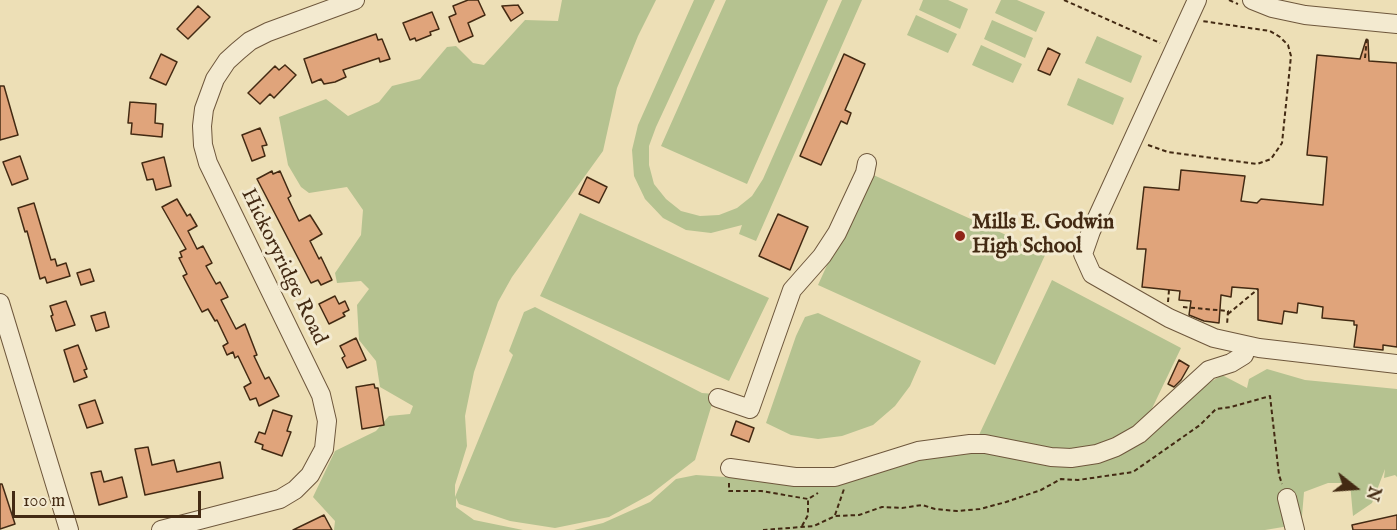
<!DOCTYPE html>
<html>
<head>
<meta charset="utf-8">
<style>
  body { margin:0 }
  #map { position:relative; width:1397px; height:530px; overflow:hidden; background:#eddfb6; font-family:"IM FELL English",serif }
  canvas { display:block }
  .north { position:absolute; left:1325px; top:458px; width:60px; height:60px; -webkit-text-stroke:4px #f3ead0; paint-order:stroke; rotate:107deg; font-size:16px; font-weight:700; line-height:24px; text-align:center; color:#432a13 }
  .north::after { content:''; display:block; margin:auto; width:21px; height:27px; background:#432a13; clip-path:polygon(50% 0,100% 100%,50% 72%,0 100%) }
  .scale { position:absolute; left:12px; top:491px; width:189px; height:27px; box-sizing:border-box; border:3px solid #432a13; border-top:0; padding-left:8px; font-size:18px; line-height:21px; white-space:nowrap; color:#432a13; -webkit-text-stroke:4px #f3ead0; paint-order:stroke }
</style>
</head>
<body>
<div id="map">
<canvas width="1397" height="530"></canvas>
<div class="north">N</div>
<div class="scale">100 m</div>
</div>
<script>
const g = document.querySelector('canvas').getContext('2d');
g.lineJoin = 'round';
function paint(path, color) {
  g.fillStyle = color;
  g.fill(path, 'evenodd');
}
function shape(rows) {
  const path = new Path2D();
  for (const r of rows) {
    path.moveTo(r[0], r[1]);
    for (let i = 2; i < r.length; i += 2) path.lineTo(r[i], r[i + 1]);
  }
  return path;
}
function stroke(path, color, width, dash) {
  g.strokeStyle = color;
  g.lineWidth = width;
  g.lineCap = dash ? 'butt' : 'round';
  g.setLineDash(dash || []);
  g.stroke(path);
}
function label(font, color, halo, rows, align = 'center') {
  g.font = font + ' "IM FELL English",serif';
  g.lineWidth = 6;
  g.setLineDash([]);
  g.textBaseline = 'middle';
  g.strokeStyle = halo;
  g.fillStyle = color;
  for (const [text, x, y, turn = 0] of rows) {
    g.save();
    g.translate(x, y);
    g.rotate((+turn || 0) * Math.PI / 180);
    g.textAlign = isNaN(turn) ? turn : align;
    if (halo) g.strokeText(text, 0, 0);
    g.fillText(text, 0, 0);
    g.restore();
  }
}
paint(shape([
  [562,0,656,0,638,36,617,88,603,151,512,277,498,302,474,372,467,406,465,416,467,446,455,485,455,497,513,355,509,351,524,312,535,307,702,393,715,394,695,460,651,494,609,517,555,528,510,521,459,504,456,498,456,507,474,520,523,530,334,530,335,521,313,497,335,451,376,431,389,416,410,414,413,406,380,387,376,361,359,340,357,305,369,289,361,281,337,283,335,273,361,235,363,210,347,187,309,193,301,187,288,165,279,117,326,99,348,116,379,102,392,86,420,79,447,47,456,46,473,63,484,65,525,20,558,21],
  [694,0,715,0,656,127,649,146,649,165,654,184,666,199,681,211,700,216,719,215,737,208,752,196,763,179,842,0,862,0,756,241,739,234,742,225,711,233,686,230,663,218,645,199,634,176,632,150,638,125],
  [726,0,828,0,747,184,661,146],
  [923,0,948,0,968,9,960,29,919,10],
  [1001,0,1017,0,1045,12,1036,32,995,13],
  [916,15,957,34,948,53,907,35],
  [992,20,1033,38,1025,58,984,39],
  [1097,36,1142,56,1131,83,1085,63],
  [981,45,1022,64,1013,83,972,65],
  [1078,78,1124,98,1113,125,1067,105],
  [869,173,1046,253,995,365,818,285],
  [580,213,769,298,729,381,540,296],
  [1052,280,1181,348,1146,421,1087,453,1046,452,978,437],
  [818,313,921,361,910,386,895,406,873,425,842,436,818,439,791,435,766,423,796,336,805,317],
  [1267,369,1305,380,1397,389,1397,477,1395,475,1384,478,1385,469,1372,503,1353,516,1350,483,1328,483,1304,492,1302,516,1289,526,1265,530,574,530,603,523,650,502,676,479,696,475,814,483,911,461,985,452,1042,464,1092,462,1179,401,1222,375,1247,388,1249,379]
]), '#b5c290');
const building = shape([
  [468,0,478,0,485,15,468,23,473,36,459,42,449,17,456,14,453,6,468,0],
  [518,5,523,13,511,21,502,6,518,5],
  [198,6,210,17,188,39,177,29,198,6],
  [432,12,439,29,430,32,431,35,416,41,415,38,410,40,403,23,432,12],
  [376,34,378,40,382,39,390,59,380,62,379,58,343,70,346,77,335,82,324,84,321,79,312,83,304,59,376,34],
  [1366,40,1368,40,1369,61,1397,63,1397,347,1383,345,1383,350,1354,347,1357,325,1354,325,1354,321,1322,318,1323,307,1298,303,1297,313,1284,311,1282,324,1258,320,1258,289,1232,287,1231,297,1221,295,1219,323,1204,321,1189,315,1191,301,1179,300,1180,291,1142,287,1146,249,1137,249,1144,187,1179,190,1181,170,1245,176,1241,201,1257,203,1261,199,1323,205,1327,157,1307,155,1317,55,1360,59,1366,40],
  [1048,48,1060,54,1050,75,1038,70,1048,48],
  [161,54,177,62,166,85,150,78,161,54],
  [844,54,865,64,845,110,851,113,847,124,841,121,821,165,800,156,844,54],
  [285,65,296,75,274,98,270,94,260,104,248,93,275,66,279,70,285,65],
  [0,86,4,86,18,135,0,140,0,86],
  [130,102,156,104,155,123,163,124,162,137,131,134,132,123,128,123,130,102],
  [260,128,267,145,262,146,265,156,252,161,242,135,260,128],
  [20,156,28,179,12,185,3,162,20,156],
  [164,157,171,186,156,190,153,179,147,180,142,163,164,157],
  [272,171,273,174,280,171,291,196,288,198,299,221,310,215,322,234,310,241,319,259,321,257,332,280,321,285,318,280,311,283,257,179,272,171],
  [587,177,607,187,599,203,579,194,587,177],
  [177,199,187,216,190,214,197,226,188,231,197,249,203,246,212,263,206,266,216,284,220,282,228,297,221,300,236,329,245,324,257,355,254,356,265,379,269,377,279,396,259,406,256,398,250,400,244,387,251,383,238,356,235,358,233,352,227,355,223,346,228,343,217,320,215,321,208,309,202,312,183,276,187,274,179,258,182,257,180,252,186,249,162,207,177,199],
  [34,203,51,260,55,259,57,266,66,263,70,276,47,283,45,277,40,279,27,231,25,232,18,208,34,203],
  [778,214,808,227,790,270,759,256,778,214],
  [90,269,94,281,81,285,77,273,90,269],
  [335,296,339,304,345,301,349,310,343,313,345,316,329,324,319,304,335,296],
  [66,301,75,325,56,331,51,316,53,315,50,306,66,301],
  [105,312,109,327,96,331,91,316,105,312],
  [356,338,366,360,347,368,342,358,345,356,340,346,356,338],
  [78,345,87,369,84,370,87,377,74,382,64,350,78,345],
  [1179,360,1189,366,1181,380,1174,387,1168,384,1179,360],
  [374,384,375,388,378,388,384,425,362,429,356,387,374,384],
  [95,400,103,423,87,428,79,405,95,400],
  [273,410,292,416,287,431,291,432,282,456,262,449,263,445,255,442,259,432,265,434,273,410],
  [736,421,754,428,749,442,731,435,736,421],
  [148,447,152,465,174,460,177,472,220,462,223,478,145,495,135,449,148,447],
  [101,471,104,482,122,477,127,497,99,505,91,473,101,471],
  [0,484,2,484,15,524,0,529,0,484],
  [324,515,332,530,293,530,324,515],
  [1397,515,1397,530,1353,530,1352,525,1397,515]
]);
paint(building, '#e0a47b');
stroke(building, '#432a13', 1.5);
const minor = shape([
  [1197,0,1091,231,1083,254,1092,274,1169,318,1214,338,1259,348,1397,364],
  [1252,0,1272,8,1305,15,1397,24],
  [0,303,69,530],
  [718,398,750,409,792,290,822,256,837,233,865,173,867,163],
  [730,468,795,477,835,477,918,451,970,444,985,444,1051,457,1071,458,1097,454,1116,447,1139,434,1209,370,1231,363,1244,355,1247,346],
  [1287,498,1295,530],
  [161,530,280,499,295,490,310,475,324,449,327,421,321,395,208,163,203,145,202,126,204,109,215,79,227,61,238,51,250,41,268,32,355,0]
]);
stroke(minor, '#6e573c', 20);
stroke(shape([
  [1064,0,1160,43],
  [1229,0,1238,4],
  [1365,58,1367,37],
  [1148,145,1168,152,1257,164,1271,159,1282,143,1291,56,1288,45,1280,37,1270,31,1202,21],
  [1168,302,1169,290],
  [1183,307,1228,311,1227,325],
  [1228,314,1258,289],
  [729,483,729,491,761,491,808,499,818,493],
  [835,515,844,489],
  [802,526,808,515,808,500],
  [763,530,814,526,835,516,859,515,882,507,902,508,922,505,935,509,957,511,980,509,1006,502,1041,490,1061,479,1078,480,1133,472,1200,425,1216,409,1231,407,1270,396,1279,475,1282,484]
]), '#432a13', 2, [4.5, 3]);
stroke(minor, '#f3ead0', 18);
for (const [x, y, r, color] of [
  [960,236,6,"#8f2418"]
]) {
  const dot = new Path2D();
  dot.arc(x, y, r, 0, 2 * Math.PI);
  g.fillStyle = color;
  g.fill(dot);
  stroke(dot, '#f3ead0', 2);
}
label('bold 21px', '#432a13', '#f3ead0', [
  ["Mills E. Godwin",972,224],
  ["High School",972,248]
], 'left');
label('21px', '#432a13', '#f3ead0', [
  ["Hickoryridge Road",283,267,64]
]);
</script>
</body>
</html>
